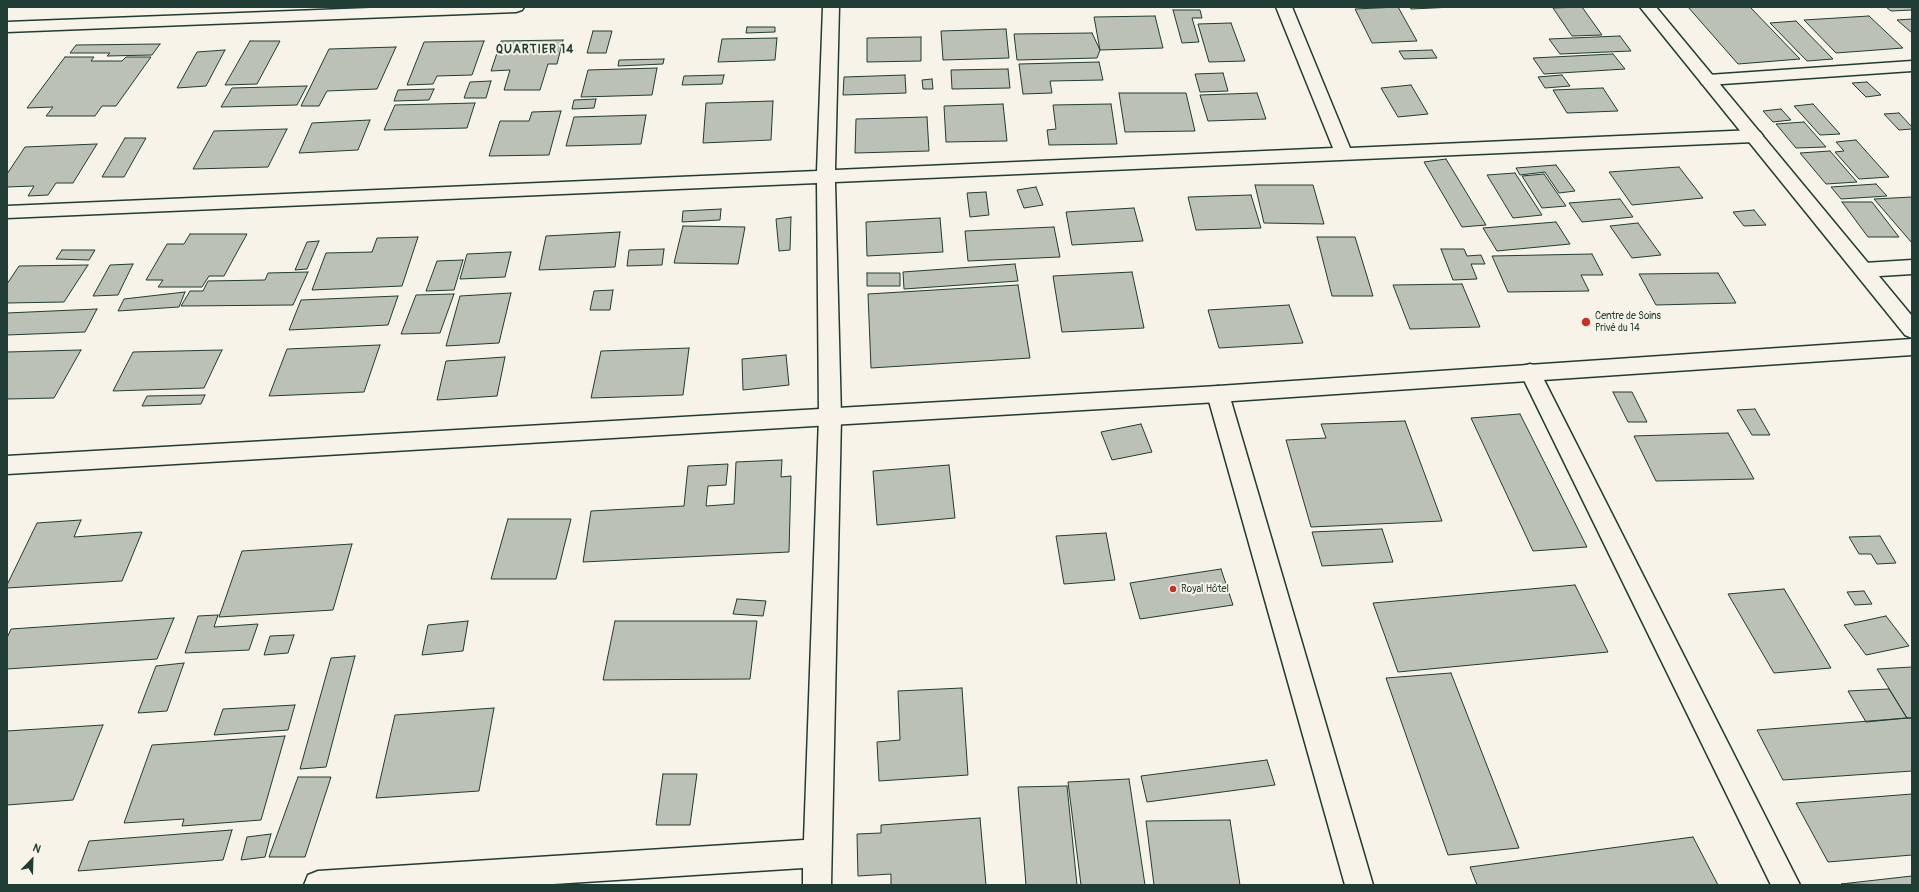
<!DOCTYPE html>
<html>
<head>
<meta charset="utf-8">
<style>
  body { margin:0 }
  #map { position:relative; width:1919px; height:892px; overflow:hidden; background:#f7f3e8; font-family:Pangolin,sans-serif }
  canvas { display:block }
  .frame { position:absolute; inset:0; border:8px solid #1f3d34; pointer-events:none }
  .north { position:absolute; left:12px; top:840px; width:40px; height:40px; -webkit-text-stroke:3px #f7f3e8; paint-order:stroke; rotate:23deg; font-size:11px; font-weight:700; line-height:16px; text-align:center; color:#1f3d34 }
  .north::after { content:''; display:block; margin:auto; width:14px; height:18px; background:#1f3d34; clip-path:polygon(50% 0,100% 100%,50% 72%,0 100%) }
</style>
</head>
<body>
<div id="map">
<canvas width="1919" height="892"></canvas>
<div class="frame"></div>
<div class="north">N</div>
</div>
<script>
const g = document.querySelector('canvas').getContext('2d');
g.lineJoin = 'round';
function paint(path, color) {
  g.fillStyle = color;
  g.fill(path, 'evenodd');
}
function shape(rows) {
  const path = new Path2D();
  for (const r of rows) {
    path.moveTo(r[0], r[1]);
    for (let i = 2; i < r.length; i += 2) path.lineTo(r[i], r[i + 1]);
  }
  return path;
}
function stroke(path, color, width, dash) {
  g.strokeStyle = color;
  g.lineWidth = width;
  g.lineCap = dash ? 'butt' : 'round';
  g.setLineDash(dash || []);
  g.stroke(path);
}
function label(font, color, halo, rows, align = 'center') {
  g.font = font + ' Pangolin,sans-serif';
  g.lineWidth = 4;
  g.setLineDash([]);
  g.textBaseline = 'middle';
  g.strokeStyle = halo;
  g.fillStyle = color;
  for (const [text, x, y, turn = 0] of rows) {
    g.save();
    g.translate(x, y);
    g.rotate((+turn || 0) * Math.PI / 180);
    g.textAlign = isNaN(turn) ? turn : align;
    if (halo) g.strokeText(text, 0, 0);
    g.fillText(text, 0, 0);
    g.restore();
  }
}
const building = shape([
  [1398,7,1417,41,1372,43,1355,9,1398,7],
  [1410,7,1454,7,1411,9,1410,7],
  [1582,7,1602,35,1572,36,1553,8,1582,7],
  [1688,7,1750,7,1800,59,1738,64,1688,7],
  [1886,7,1912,7,1912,10,1891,11,1886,7],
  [1173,10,1200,10,1202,18,1192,18,1199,42,1182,43,1173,10],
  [1155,16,1163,48,1100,50,1094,17,1155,16],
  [1869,16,1903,48,1836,53,1804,20,1869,16],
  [1912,19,1912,33,1897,20,1912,19],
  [1796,21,1833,59,1807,61,1770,23,1796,21],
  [1231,23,1245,61,1209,62,1198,24,1231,23],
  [747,27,775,27,775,32,746,33,747,27],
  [1006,29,1009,58,943,60,941,31,1006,29],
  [593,31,612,31,606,53,587,53,593,31],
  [1092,33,1100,50,1097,58,1017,60,1014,34,1092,33],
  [1620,36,1631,51,1560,54,1549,39,1620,36],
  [921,37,921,61,867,62,867,38,921,37],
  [777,38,775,60,718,62,722,39,777,38],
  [563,40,557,64,548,64,540,90,504,90,510,70,491,71,501,41,563,40],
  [250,41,280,41,257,84,225,85,250,41],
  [484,41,472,75,437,76,433,84,407,85,424,42,484,41],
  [160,44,152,55,107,56,110,53,70,53,76,45,160,44],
  [396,47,377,89,327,91,319,106,301,106,329,49,396,47],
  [225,50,206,86,177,88,197,52,225,50],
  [1432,50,1437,58,1404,59,1399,51,1432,50],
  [1613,54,1625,69,1544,74,1533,58,1613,54],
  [65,57,94,57,91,61,122,61,126,57,151,57,116,106,102,106,95,116,46,116,53,107,27,108,65,57],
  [664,59,663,64,618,66,619,60,664,59],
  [1099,62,1103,80,1050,81,1052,93,1023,94,1019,64,1099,62],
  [657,68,652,95,581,97,588,70,657,68],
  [1008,69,1010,88,952,89,951,70,1008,69],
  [1223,73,1228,91,1200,92,1195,74,1223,73],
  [724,75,722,84,682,85,684,76,724,75],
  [905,75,906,93,843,95,844,77,905,75],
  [1562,75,1570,86,1545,88,1538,77,1562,75],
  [932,79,933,89,923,89,922,80,932,79],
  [491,81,486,98,464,98,470,82,491,81],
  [1867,82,1881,95,1866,97,1852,83,1867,82],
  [1411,85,1428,114,1398,117,1381,88,1411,85],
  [307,86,297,105,221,107,232,88,307,86],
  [1603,88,1618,111,1567,113,1553,90,1603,88],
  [434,89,429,100,394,101,398,90,434,89],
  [1119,93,1186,93,1195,131,1125,132,1119,93],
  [1257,93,1266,119,1208,121,1200,95,1257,93],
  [596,99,594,108,572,109,574,100,596,99],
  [773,101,771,140,703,143,706,103,773,101],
  [475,103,467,128,384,130,395,105,475,103],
  [1003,104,1007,141,946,142,944,106,1003,104],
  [1111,104,1117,144,1049,145,1047,130,1056,129,1053,105,1111,104],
  [1813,104,1840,134,1820,135,1794,106,1813,104],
  [1781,109,1791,120,1773,122,1763,111,1781,109],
  [561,111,549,155,489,156,500,121,529,121,532,112,561,111],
  [1899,113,1912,127,1912,129,1899,130,1884,114,1899,113],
  [646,115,641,144,566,146,574,117,646,115],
  [927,117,929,151,855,153,856,119,927,117],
  [370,120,358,150,299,153,312,123,370,120],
  [1804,122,1826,147,1796,148,1776,124,1804,122],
  [287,129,268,167,193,169,214,131,287,129],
  [125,138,146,138,124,177,102,177,125,138],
  [1856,140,1889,177,1859,179,1835,152,1844,151,1836,142,1856,140],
  [97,144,73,183,56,183,48,195,28,196,34,186,7,187,7,174,25,147,97,144],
  [1830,151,1857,182,1826,184,1800,153,1830,151],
  [1446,159,1486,225,1462,227,1424,162,1446,159],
  [1556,165,1575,191,1559,193,1545,172,1520,175,1516,168,1556,165],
  [1679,167,1703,198,1632,205,1609,172,1679,167],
  [1515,173,1542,215,1513,218,1487,175,1515,173],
  [1544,174,1566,206,1542,208,1522,176,1544,174],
  [1876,184,1887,196,1841,199,1831,187,1876,184],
  [1255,185,1313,185,1324,224,1264,223,1255,185],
  [1036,187,1043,205,1024,208,1017,190,1036,187],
  [986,192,989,215,970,217,967,193,986,192],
  [1251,195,1261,228,1196,230,1188,197,1251,195],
  [1912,197,1912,243,1874,199,1912,197],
  [1620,199,1633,217,1582,222,1569,203,1620,199],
  [1842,202,1872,202,1899,237,1868,237,1842,202],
  [1134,208,1143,241,1072,245,1066,212,1134,208],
  [721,209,720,220,682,222,683,211,721,209],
  [1754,210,1766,225,1744,226,1733,212,1754,210],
  [791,217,790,250,779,251,776,219,791,217],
  [940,218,943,252,867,256,866,222,940,218],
  [1556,222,1570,244,1497,251,1483,228,1556,222],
  [1638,223,1661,255,1632,258,1610,226,1638,223],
  [683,226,745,227,738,264,674,263,683,226],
  [1054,227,1060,257,968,261,965,231,1054,227],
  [620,232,615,267,539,270,546,236,620,232],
  [190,234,247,234,224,276,209,276,202,287,158,287,163,280,146,280,167,244,184,244,190,234],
  [418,237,402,286,312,290,326,253,372,252,377,238,418,237],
  [1317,237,1355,237,1373,296,1332,296,1317,237],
  [319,241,307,269,295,270,307,242,319,241],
  [664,249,662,265,627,266,629,250,664,249],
  [1441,249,1464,249,1467,256,1481,255,1485,264,1471,264,1477,279,1453,280,1441,249],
  [62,250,95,250,89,260,56,259,62,250],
  [511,252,505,277,460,279,467,254,511,252],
  [1592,254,1603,275,1581,275,1589,291,1508,292,1492,256,1592,254],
  [463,260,454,290,426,291,437,261,463,260],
  [133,264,118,295,93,296,110,265,133,264],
  [1015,264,1018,281,904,289,903,272,1015,264],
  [88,265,64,302,7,303,7,284,19,266,88,265],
  [308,272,293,305,181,306,190,291,203,291,208,281,265,280,268,273,308,272],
  [1132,272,1144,328,1062,332,1053,276,1132,272],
  [867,273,900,273,900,286,867,286,867,273],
  [1718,273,1736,303,1656,305,1639,274,1718,273],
  [1462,284,1480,327,1410,329,1393,285,1462,284],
  [1018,285,1030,358,871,368,868,294,1018,285],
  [613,290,610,310,590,310,594,291,613,290],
  [185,292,179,307,118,311,124,299,185,292],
  [511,293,499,343,446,346,460,296,511,293],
  [454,294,440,333,401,334,416,295,454,294],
  [398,296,388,325,289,330,301,300,398,296],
  [1289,305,1303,343,1219,348,1208,310,1289,305],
  [97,309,85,332,7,335,7,313,97,309],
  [380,345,364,392,269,396,287,349,380,345],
  [689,348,683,395,591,398,601,351,689,348],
  [81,350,54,398,7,399,7,352,81,350],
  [222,350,204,388,113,391,133,352,222,350],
  [786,355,789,385,743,390,742,359,786,355],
  [505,357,497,396,437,400,446,361,505,357],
  [1613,392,1632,392,1647,422,1628,422,1613,392],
  [205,395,201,404,142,406,147,396,205,395],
  [1755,409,1770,435,1752,435,1737,410,1755,409],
  [1520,414,1587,547,1533,551,1471,418,1520,414],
  [1405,421,1442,521,1311,527,1286,440,1326,438,1321,424,1405,421],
  [1141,424,1152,452,1112,460,1101,432,1141,424],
  [1728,433,1754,479,1656,481,1634,436,1728,433],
  [782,460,781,477,791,476,789,552,583,562,591,511,684,506,688,466,728,464,726,485,708,486,706,506,734,504,736,462,782,460],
  [949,465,955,518,877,525,873,471,949,465],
  [508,519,571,519,556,579,491,579,508,519],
  [81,520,74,537,142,532,122,581,7,588,7,585,37,523,81,520],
  [1382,529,1393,562,1322,566,1312,532,1382,529],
  [1106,533,1115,580,1064,584,1056,536,1106,533],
  [1880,536,1896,563,1877,564,1871,554,1859,554,1849,537,1880,536],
  [352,544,333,610,219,617,242,551,352,544],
  [1221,569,1233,605,1140,619,1130,583,1221,569],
  [1575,585,1608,652,1398,672,1373,603,1575,585],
  [1784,589,1831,668,1774,673,1728,594,1784,589],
  [1864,591,1872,604,1855,605,1847,592,1864,591],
  [737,599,766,601,763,616,733,614,737,599],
  [218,615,214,627,258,624,249,650,185,653,198,616,218,615],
  [1886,616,1909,646,1866,655,1844,625,1886,616],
  [174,618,157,659,7,669,7,638,11,629,174,618],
  [468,621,463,651,422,655,428,625,468,621],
  [615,621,757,621,750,679,603,680,615,621],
  [294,635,288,653,264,655,270,636,294,635],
  [355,656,326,767,300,769,331,658,355,656],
  [184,663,167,711,138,713,156,666,184,663],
  [1912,667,1912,718,1907,718,1877,669,1912,667],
  [1451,673,1519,848,1448,855,1386,678,1451,673],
  [962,688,968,775,879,781,877,742,900,740,898,691,962,688],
  [1889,689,1907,718,1866,722,1848,691,1889,689],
  [295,705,288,730,214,735,223,709,295,705],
  [494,708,479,791,376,798,395,715,494,708],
  [1907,718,1912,718,1912,771,1783,780,1757,730,1907,718],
  [103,725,73,800,7,805,7,731,103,725],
  [285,736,261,820,182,826,184,819,124,823,152,745,285,736],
  [1267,760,1275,785,1147,802,1141,776,1267,760],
  [663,774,697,774,690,825,656,825,663,774],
  [298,777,331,777,305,857,269,857,298,777],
  [1129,779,1145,885,1081,885,1068,782,1129,779],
  [1067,786,1077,885,1026,885,1018,787,1067,786],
  [1912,794,1912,855,1828,862,1796,803,1912,794],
  [980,818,986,885,891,885,891,874,858,876,857,834,881,833,881,825,980,818],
  [1230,820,1240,885,1154,885,1146,821,1230,820],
  [232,830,223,860,78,871,89,841,232,830],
  [271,834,265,857,241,860,247,837,271,834],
  [1693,837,1718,885,1477,885,1470,867,1693,837],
  [1912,876,1912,885,1841,884,1912,876]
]);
paint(building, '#bbc1b6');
stroke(building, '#1f3d34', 1);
const minor = shape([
  [396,7,524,7,522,10,516,12,7,32,7,22,396,7],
  [823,7,839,7,835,170,1333,148,1276,7,1292,7,1350,148,1754,130,1760,132,1763,136,1760,140,1754,142,835,182,841,417,831,885,803,885,803,868,538,885,304,885,308,875,318,871,804,840,819,417,817,183,7,218,7,206,817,171,823,7],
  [1912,61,1912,71,1708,85,1702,84,1700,80,1702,76,1708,75,1912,61],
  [1912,260,1912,274,1864,277,1857,275,1854,270,1857,265,1864,263,1912,260],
  [1530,364,1537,366,1540,372,1800,885,1771,885,1520,372,1523,366,1530,364],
  [1218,386,1226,388,1229,394,1373,885,1345,885,1207,394,1210,388,1218,386]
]);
const tertiary = shape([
  [1912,339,1912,355,1218,402,7,474,7,456,1218,386,1912,339]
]);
const secondary = shape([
  [1640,7,1656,7,1912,316,1912,338,1905,335,1640,7]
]);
stroke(minor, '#1f3d34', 3);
stroke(tertiary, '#1f3d34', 3);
stroke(secondary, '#1f3d34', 3);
paint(minor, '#f7f3e8');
paint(tertiary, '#f7f3e8');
paint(secondary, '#f7f3e8');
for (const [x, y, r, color] of [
  [1586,322,5,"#c8321e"],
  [1173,589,4,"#c8321e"]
]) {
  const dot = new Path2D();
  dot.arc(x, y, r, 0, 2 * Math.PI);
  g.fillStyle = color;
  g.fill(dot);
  stroke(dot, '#f7f3e8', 1.5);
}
label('10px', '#1f3d34', '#f7f3e8', [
  ["Centre de Soins",1595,316],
  ["Privé du 14",1595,328],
  ["Royal Hôtel",1181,589]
], 'left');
g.letterSpacing = '1px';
label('bold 12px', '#1f3d34', '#f7f3e8', [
  ["QUARTIER 14",535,50]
]);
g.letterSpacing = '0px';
</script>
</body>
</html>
